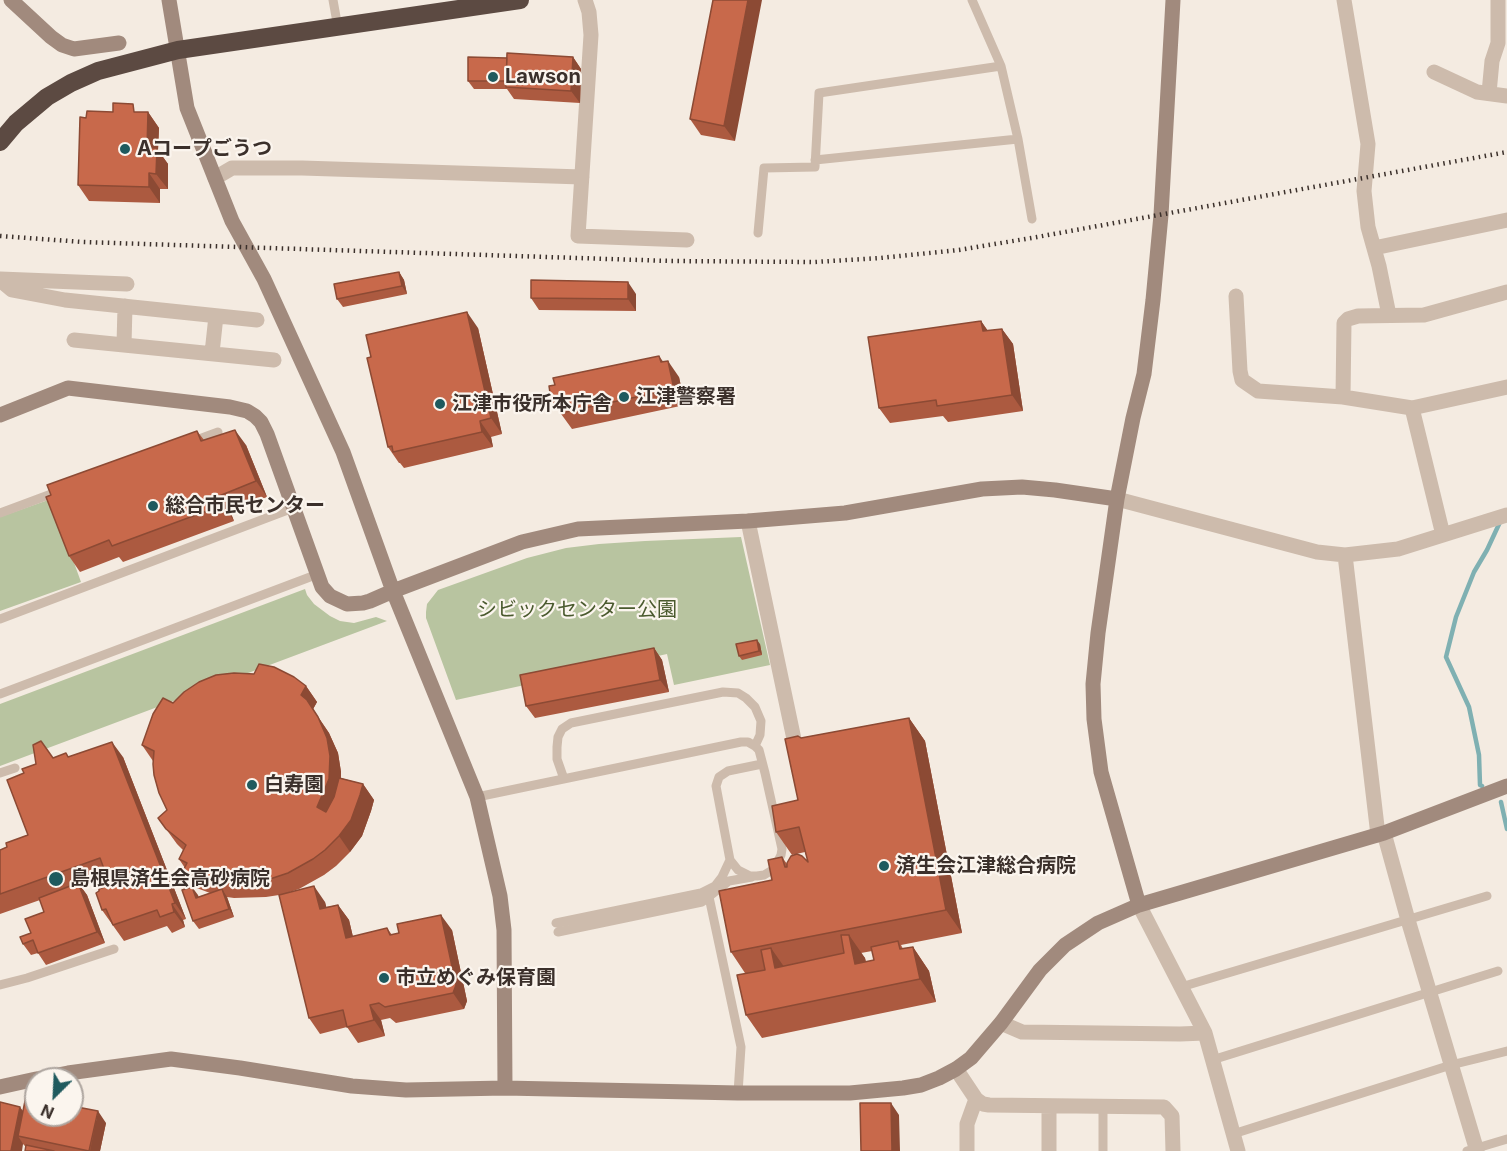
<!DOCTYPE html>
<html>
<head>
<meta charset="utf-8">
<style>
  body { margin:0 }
  #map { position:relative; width:1507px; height:1151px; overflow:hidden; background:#f4ebe1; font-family:Inter,sans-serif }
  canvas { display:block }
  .north { position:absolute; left:24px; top:1067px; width:60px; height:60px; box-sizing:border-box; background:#fbf5ee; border:2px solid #aea6a0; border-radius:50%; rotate:204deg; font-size:16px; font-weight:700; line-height:24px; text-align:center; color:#3b302b }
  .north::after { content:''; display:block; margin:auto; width:21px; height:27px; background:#1f5a5e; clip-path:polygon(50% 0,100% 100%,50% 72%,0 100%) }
</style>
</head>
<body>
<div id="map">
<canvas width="1507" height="1151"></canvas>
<div class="north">N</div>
</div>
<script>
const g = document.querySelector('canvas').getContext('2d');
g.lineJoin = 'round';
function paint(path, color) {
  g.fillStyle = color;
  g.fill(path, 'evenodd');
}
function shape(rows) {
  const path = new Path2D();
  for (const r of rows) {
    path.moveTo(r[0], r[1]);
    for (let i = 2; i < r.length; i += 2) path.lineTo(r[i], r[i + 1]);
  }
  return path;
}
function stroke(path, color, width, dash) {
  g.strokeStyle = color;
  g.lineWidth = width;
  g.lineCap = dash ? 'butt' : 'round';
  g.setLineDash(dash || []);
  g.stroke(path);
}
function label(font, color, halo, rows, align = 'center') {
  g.font = font + ' Inter,"Noto Sans JP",sans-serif';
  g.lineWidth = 4.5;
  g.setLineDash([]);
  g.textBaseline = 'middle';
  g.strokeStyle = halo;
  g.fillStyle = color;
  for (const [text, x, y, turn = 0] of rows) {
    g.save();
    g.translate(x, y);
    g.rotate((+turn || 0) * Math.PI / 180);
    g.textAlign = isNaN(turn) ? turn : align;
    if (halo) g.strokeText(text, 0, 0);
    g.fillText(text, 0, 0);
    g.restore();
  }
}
paint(shape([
  [51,499,81,582,0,611,0,517],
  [741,537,770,665,674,685,667,654,456,700,426,618,426,612,427,604,438,590,527,558,566,548,599,544,645,541],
  [305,589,307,595,314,604,330,616,340,621,354,623,376,617,387,621,0,766,0,704]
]), '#b8c4a0');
stroke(shape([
  [1482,786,1480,785,1479,755,1469,707,1446,657,1456,617,1474,572,1487,550,1500,522],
  [1501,802,1507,829]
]), '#7fb0b2', 4.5);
stroke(shape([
  [333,0,338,28],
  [972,0,1001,66,1018,139,1032,219],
  [815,160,1018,139],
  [758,233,764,168,815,167,819,93,1001,66],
  [191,442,218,432],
  [0,513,62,490],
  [0,619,293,508],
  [0,694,318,574],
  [0,773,15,768],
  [564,779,557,759,557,747,558,737,562,729,571,723,723,692,738,693,746,698,755,707,761,721,760,735,755,746],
  [477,797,741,742,748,742,755,746,759,750,765,773,782,849,781,855,774,869,764,875,757,876,750,876,738,870,730,860,716,786,719,777,728,771,762,764],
  [709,897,741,1047,738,1093],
  [556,923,701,893,715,886,722,877,730,860],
  [558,932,702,902,729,881,752,877],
  [0,985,27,978,114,949],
  [1181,987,1487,896],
  [1212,1060,1498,971],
  [1103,1107,1103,1151],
  [1233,1134,1451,1065,1507,1051],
  [1467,1151,1507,1139]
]), '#cdbbac', 9);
stroke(shape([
  [585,0,589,12,591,35,578,236,687,240],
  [1344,0,1368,144,1364,191,1368,227,1379,266,1389,315],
  [1434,72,1477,92,1507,96],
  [1489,93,1492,61,1498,43,1498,0],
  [215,178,232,168,302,168,582,177],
  [1374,248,1507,220],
  [0,279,127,284],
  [0,280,12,290,65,300,257,320],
  [1236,296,1240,371,1242,380,1258,391,1343,397],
  [74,340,274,360],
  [124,345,125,306],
  [212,353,216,316],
  [1412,408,1507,387],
  [1117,499,1317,552,1345,555,1398,549,1507,515],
  [748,521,795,744],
  [1443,535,1412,408,1343,397,1344,323,1348,319,1358,316,1424,315,1507,292],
  [1345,555,1378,835],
  [1384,833,1408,920,1477,1151],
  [1139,905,1205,1033,1238,1151],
  [1001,1023,1022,1032,1180,1034,1205,1033],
  [956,1069,976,1099,983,1104,989,1105,1164,1107,1172,1116,1173,1151],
  [1049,1106,1049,1151],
  [967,1151,967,1124,976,1099]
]), '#cdbbac', 15);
stroke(shape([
  [11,0,51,37,62,45,74,49,119,43],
  [169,0,187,108,232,221,264,279,343,452,393,591,477,797,500,896,504,930,505,1088],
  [0,415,68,388,230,407,247,411,255,416,261,422,267,434,322,587,330,596,347,604,363,603,370,601,393,591,522,542,578,529,748,521,845,513,982,489,1022,487,1055,490,1117,499],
  [1139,905,1101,772,1094,719,1093,684,1098,633,1117,499,1133,418,1144,374,1153,300,1161,215,1173,0],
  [37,1079,68,1073,171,1059,240,1068,352,1086,406,1090,505,1088,738,1093,850,1093,903,1088,921,1085,939,1078,956,1069,971,1058,1001,1023,1040,970,1065,945,1098,923,1139,905,1384,833,1507,786],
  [0,1087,36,1079]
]), '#a18a7d', 15);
stroke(shape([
  [0,142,16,123,47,97,71,83,98,71,178,50,520,0]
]), '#5c4a42', 18);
stroke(shape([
  [0,236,83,242,671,261,815,262,880,258,959,250,1037,237,1507,152]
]), '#3b302b', 4.5, [1.5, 4.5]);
paint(shape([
  [713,0,735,141,701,135,690,119],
  [573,57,581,69,580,103,514,99,507,89,474,89,468,81,507,58],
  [113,112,148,112,159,128,158,150,168,164,168,189,160,189,160,203,89,201,78,185,86,118],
  [399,272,404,280,407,294,343,307,337,299],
  [636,294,636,311,539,310,531,298],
  [981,321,988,331,1002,329,1013,344,1023,411,948,422,943,416,890,423,879,408],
  [478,328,502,434,491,437,493,447,404,468,400,463,399,463,388,447],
  [679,377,685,405,572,429,551,400],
  [197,431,204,440,246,445,267,497,230,511,234,521,123,562,119,557,80,572,69,556],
  [760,644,762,655,742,660,739,656],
  [654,648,662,660,669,692,535,718,526,706],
  [306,686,317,702,313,709,329,733,338,753,341,772,341,778,363,784,374,800,371,811,362,836,350,852,336,866,324,875,299,889,284,894,325,902,326,907,338,905,349,920,353,937,387,928,392,935,452,930,467,1001,464,1009,396,1023,390,1018,381,1020,385,1036,358,1043,347,1027,320,1034,309,1018,279,895,266,897,234,898,227,897,234,917,199,929,193,921,198,895,198,897,210,893,194,887,183,871,185,868,179,859,183,850,177,844,158,818,167,810,153,761,142,745,173,703],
  [909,718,925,741,962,933,901,945,903,949,913,947,929,971,936,1002,762,1038,746,1015,745,973,731,952,772,880,782,857,787,864,808,862,805,852,792,855,776,832,798,800,801,738],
  [872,951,874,960,866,962,865,958,861,953],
  [66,753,69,757,123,757,186,919,183,920,185,927,172,933,167,926,124,941,102,910,110,885,106,876,80,885,87,895,105,943,46,965,38,953,31,955,23,944,44,912,40,900,0,914,0,850,7,847,28,835,24,773,53,758],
  [23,1110,106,1123,100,1151,25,1151,26,1147,23,1144,0,1151]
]), '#ac5a40');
paint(shape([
  [748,0,762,0,735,141,724,126],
  [573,57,581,69,580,103,571,91],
  [148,112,159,128,158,150,168,164,168,189,156,174,147,148],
  [149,173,160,189,160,203,149,187],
  [399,272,404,280,407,294,402,286],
  [628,282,636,294,636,311,628,299],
  [467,312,478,328,502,434,491,418],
  [981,321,992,337,983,331],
  [1002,329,1013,344,1023,411,1012,395],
  [659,356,670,371,668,361,679,377,685,405,674,389,661,362],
  [480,421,491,437,493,447,482,432],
  [235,430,246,445,267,497,256,481],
  [219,496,230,511,234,521,223,505],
  [757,640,760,644,762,655,759,651],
  [654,648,662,660,669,692,660,680],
  [306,686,317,702,312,711,301,695],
  [318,717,329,733,338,753,341,772,340,794,328,823,317,807],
  [909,718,925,741,962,933,946,910],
  [112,742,123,757,186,919,175,903],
  [363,784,374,800,371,811,362,836,350,852,339,836],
  [78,883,87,895,105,943,97,932],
  [314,886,325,902,331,924,320,909],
  [192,887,198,895,202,906,196,898],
  [222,889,227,897,234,917,229,909],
  [172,904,183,920,185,927,174,912],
  [338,905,349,920,357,954,346,938],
  [441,915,452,930,467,1001,464,1009,453,993],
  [849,935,865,958,871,987,855,964],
  [913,947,929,971,936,1002,920,979],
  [771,948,787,971,775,968],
  [370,1005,381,1020,385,1036,374,1020],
  [891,1103,899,1115,900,1151,892,1151],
  [20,1107,29,1119,18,1136,23,1144,22,1151,11,1151],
  [98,1111,106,1123,100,1151,90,1151]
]), '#8c4a34');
const building = shape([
  [713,0,748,0,724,126,690,119,713,0],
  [507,53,573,57,571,91,506,87,507,53],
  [468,57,507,58,506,81,468,81,468,57],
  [113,103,133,104,134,112,148,112,147,148,157,148,156,174,149,173,149,187,78,185,80,117,86,118,87,111,113,112,113,103],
  [399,272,402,286,337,299,334,284,399,272],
  [531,280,628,282,628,299,531,298,531,280],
  [467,312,491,418,480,421,482,432,393,452,392,446,388,447,367,358,371,357,366,335,467,312],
  [981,321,983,331,1002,329,1012,395,937,406,936,400,879,408,868,337,981,321],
  [659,356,661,362,668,361,674,389,561,413,558,398,551,400,549,386,555,385,553,378,659,356],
  [235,430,256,481,219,496,223,505,112,546,109,540,69,556,46,497,51,495,47,485,197,431,201,441,235,430],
  [757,640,759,651,739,656,736,644,757,640],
  [654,648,660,680,526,706,520,675,654,648],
  [259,664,274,667,294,677,306,686,301,695,307,700,318,717,327,738,330,756,329,779,317,807,326,812,334,797,339,778,363,784,360,795,351,820,339,836,325,850,313,859,288,873,270,879,255,882,223,882,198,877,183,871,187,863,179,859,186,845,166,829,158,818,167,810,159,793,154,775,153,764,154,751,142,745,153,714,163,698,173,703,184,692,199,682,216,675,234,673,254,674,259,664],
  [909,718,946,910,731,952,719,891,772,880,768,860,782,857,785,867,787,867,787,863,791,856,797,854,802,856,808,862,799,827,776,832,772,806,798,800,785,739,798,736,801,738,909,718],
  [41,741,53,758,66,753,68,757,112,742,175,903,172,904,174,912,160,917,157,910,113,925,106,909,102,910,96,893,99,891,99,889,110,885,100,858,0,894,0,850,7,847,6,843,28,835,7,780,24,773,22,769,36,764,33,745,41,741],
  [78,883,97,932,38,953,33,940,23,944,20,937,31,933,25,919,44,912,39,898,78,883],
  [314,886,320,909,338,905,346,938,387,928,390,935,399,933,397,924,441,915,456,985,453,993,385,1007,379,1003,370,1005,374,1020,347,1027,343,1010,309,1018,279,895,314,886],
  [192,887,196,898,222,889,229,909,193,921,182,890,192,887],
  [841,935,849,935,855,964,874,960,871,947,898,941,900,949,913,947,920,979,746,1015,737,975,765,970,761,950,771,948,775,968,844,953,841,935],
  [26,1096,36,1098,36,1115,72,1115,72,1106,98,1111,89,1151,18,1136,26,1096],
  [0,1102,20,1107,11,1151,0,1151,0,1102],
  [860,1103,891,1103,892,1151,861,1151,860,1103],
  [26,1145,54,1151,25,1151,26,1145]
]);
paint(building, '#c8694b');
stroke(building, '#8c4a34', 1.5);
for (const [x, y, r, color] of [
  [493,77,6,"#1f5a5e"],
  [125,149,6,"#1f5a5e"],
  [624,397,6,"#1f5a5e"],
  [440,404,6,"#1f5a5e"],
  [153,506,6,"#1f5a5e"],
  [252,785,6,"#1f5a5e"],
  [884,866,6,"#1f5a5e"],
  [56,879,8,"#1f5a5e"],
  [384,978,6,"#1f5a5e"]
]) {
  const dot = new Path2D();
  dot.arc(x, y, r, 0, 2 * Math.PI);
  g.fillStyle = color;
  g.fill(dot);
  stroke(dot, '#fbf5ee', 2);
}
label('bold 20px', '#3b302b', '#fbf5ee', [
  ["Lawson",505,77],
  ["Aコープごうつ",137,149],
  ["江津警察署",636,397],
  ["江津市役所本庁舎",452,404],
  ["総合市民センター",165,506],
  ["白寿園",264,785],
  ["済生会江津総合病院",896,866],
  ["島根県済生会高砂病院",70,879],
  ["市立めぐみ保育園",396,978]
], 'left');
label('20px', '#4a5a2e', '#fbf5ee', [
  ["シビックセンター公園",577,610]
]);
</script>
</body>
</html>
